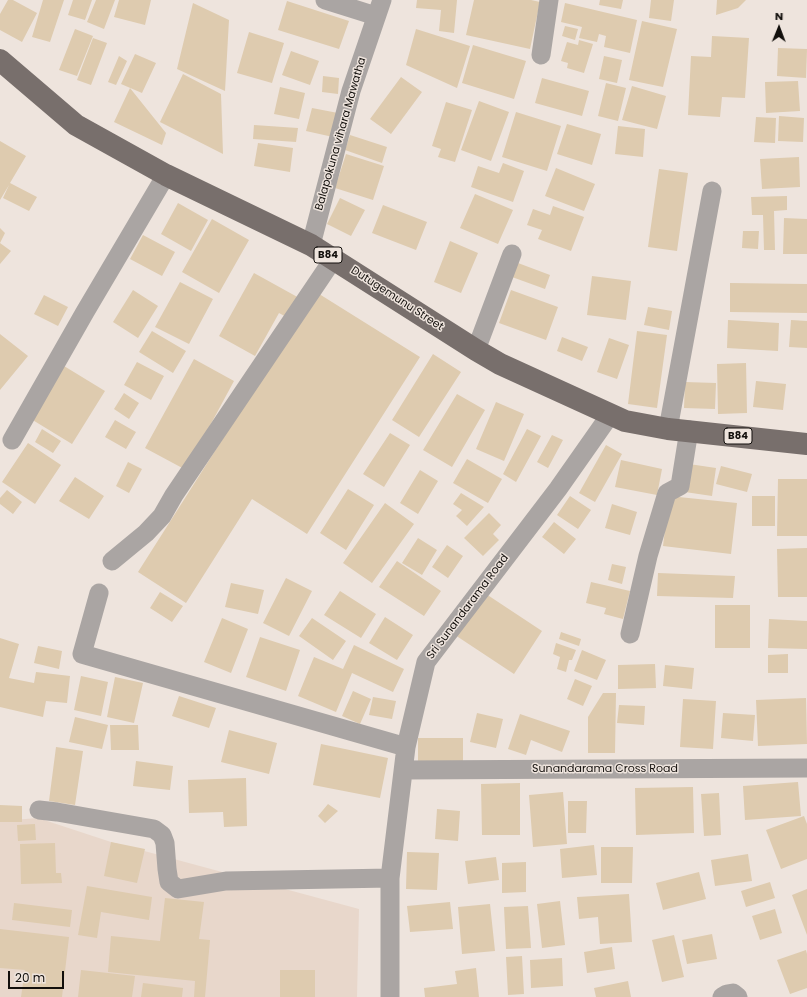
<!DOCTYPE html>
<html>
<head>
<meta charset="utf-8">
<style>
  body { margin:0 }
  #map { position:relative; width:807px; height:997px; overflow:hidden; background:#eee4dd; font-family:Poppins,sans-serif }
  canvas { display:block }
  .north { position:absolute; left:759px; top:8px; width:40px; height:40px; -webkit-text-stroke:3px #eee4dd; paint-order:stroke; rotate:1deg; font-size:11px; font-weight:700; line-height:16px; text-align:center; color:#120f0c }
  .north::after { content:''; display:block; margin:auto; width:14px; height:18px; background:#120f0c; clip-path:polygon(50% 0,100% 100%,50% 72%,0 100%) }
  .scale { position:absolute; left:8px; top:971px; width:56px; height:18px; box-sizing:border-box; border:2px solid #120f0c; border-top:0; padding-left:5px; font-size:12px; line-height:14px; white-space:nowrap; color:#120f0c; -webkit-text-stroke:3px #eee4dd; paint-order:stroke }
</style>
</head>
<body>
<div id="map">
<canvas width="807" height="997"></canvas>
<div class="north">N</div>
<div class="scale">20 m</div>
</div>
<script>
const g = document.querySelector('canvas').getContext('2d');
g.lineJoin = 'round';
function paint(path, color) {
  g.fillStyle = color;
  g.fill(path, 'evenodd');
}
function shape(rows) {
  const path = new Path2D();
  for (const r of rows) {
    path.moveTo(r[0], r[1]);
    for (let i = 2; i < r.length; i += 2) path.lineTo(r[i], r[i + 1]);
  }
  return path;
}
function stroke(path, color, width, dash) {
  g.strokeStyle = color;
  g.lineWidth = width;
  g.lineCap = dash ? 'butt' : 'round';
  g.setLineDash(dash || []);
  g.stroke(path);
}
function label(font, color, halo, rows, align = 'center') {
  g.font = font + ' Poppins,sans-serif';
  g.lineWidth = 3;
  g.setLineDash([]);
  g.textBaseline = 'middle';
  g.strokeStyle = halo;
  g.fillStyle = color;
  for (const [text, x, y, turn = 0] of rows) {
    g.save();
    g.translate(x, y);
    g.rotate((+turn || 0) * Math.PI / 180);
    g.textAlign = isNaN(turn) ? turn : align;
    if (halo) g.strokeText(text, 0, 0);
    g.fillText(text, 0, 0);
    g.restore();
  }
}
paint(shape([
  [38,818,111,842,359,909,357,997,0,997,0,821]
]), '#e8d7cb');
paint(shape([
  [8,0,13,0,37,13,22,42,0,30,0,14],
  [43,0,64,0,50,42,32,37],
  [73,0,92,0,85,20,68,15],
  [96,0,115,0,104,29,87,22],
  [119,0,151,0,145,25,114,17],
  [417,0,457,0,454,33,439,31,441,10,416,8],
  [474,0,531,0,540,2,530,49,466,35],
  [600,0,623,0,621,9,599,5],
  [651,0,674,0,671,21,649,18],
  [717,0,746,0,738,8,716,15],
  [287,1,349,21,339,49,278,30],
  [193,3,229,20,225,91,177,69],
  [565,3,637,20,630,53,604,47,606,36,599,34,597,42,579,38,582,27,561,22],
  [642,21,677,29,663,87,629,80],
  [565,26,578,29,575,40,562,36],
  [75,29,93,36,77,76,59,70],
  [416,29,470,46,457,88,406,65],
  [249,32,284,43,272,83,237,73],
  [712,36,749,38,745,98,722,97,720,117,688,115,691,56,711,57],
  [93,38,107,43,91,85,77,80],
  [579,40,593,44,584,73,567,68,568,63,561,61,567,42,578,45],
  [473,45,526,61,514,99,462,83],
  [778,48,807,49,806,78,777,76],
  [291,51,319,61,310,85,282,75],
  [135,54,156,63,142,93,121,84],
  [119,56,127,61,116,85,108,82],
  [604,56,622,60,617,83,599,79],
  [183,74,221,94,223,154,160,122],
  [323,76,339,78,338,94,322,92],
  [401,77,422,92,391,134,370,119],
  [542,78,589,91,582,116,535,103],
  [798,81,800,111,766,113,765,82],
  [606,83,626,88,618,121,598,116],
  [632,86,666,96,657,129,622,120],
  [280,87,305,93,299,119,274,114],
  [130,88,166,133,162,145,114,122],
  [479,101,509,112,491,161,461,150],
  [446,102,472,110,455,162,438,157,441,149,432,146],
  [312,108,338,113,333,137,306,131],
  [516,112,561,126,547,171,502,157],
  [779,116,804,118,803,142,778,141],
  [756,117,776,118,775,143,754,142],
  [567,124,601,134,592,165,557,154],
  [254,125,298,128,296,142,253,139],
  [618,126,645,129,643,157,615,154],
  [350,135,387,147,382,163,345,150],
  [0,141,26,156,10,183,37,197,29,211,3,198,9,185,0,200],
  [258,143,293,148,290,172,254,166],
  [346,154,384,166,373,200,335,188],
  [799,157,800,187,762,189,760,159],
  [503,163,524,171,513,202,471,187,478,166,499,173],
  [556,168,595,184,584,211,545,196],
  [659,169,688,173,677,251,648,247],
  [475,194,513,210,498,244,460,228],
  [787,196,787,210,774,211,775,250,764,250,763,215,752,215,751,197],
  [340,198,365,210,351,236,327,224],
  [178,203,208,220,191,251,161,234],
  [383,205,427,222,416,250,372,233],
  [553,206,584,217,571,251,538,239,542,230,527,225,533,209,550,215],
  [784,218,807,219,807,254,783,254],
  [212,219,249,240,219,293,182,272],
  [0,228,5,233,0,243,11,251,0,264],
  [743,231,759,231,758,249,742,248],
  [143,235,175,252,162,276,130,259],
  [450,241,478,253,461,293,434,282],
  [518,263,550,275,545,289,512,277],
  [254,273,301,299,290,319,279,313,255,356,219,336],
  [592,276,631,281,626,320,587,315],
  [180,282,213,299,189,344,155,327],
  [730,283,807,284,807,313,730,312],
  [133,290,158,306,138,338,113,322],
  [511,290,558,307,546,340,499,323],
  [316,292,420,357,307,534,252,499,186,603,138,572],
  [44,295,68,307,58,326,34,314],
  [648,307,672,311,669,330,644,325],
  [728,320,779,323,778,351,727,348],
  [791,320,807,321,807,348,789,347],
  [152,331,186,351,173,373,139,352],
  [637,331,667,335,657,408,628,404],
  [0,334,28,356,0,390],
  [562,337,588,347,582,361,557,351],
  [609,338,629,345,617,379,597,372],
  [433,354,461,372,419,437,392,420],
  [194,359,234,381,186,470,145,448],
  [137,362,164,376,151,400,124,385],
  [746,363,747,413,718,414,717,364],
  [64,366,105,391,72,444,31,419],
  [756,381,786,384,783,410,753,407],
  [685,382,716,383,715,409,684,408],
  [124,393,139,403,129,419,114,409],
  [457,394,485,410,452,467,423,450],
  [496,402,524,414,504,461,476,449],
  [115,420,136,432,126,449,105,437],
  [42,429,61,441,53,453,35,442],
  [527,429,541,436,516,482,503,474],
  [390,433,410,445,384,487,363,474],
  [552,435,563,440,548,468,537,462],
  [28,443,61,465,35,504,2,482],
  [606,445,622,454,595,502,579,493],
  [467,459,502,479,488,503,453,483],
  [621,460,662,469,657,495,615,487],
  [128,462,142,469,129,493,116,486],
  [689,464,716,468,712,496,685,492],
  [721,466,752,474,747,492,716,484],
  [420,470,438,481,418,514,400,503],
  [75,477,104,496,89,519,59,501],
  [778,479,807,479,807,536,777,536],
  [348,489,374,505,346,550,320,533],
  [7,490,22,502,13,514,0,504,0,498],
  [461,493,484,507,467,526,456,516,462,510,453,504],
  [570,496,591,510,578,529,557,515],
  [669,496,737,503,731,554,663,546],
  [752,496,775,496,775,526,752,526],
  [385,503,414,524,372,583,343,563],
  [612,504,637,512,630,535,605,528],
  [489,513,501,525,493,534,499,540,483,556,464,538],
  [554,522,576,539,564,554,542,537],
  [418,538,437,550,422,575,402,563],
  [447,545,463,556,448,578,432,567],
  [807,548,807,597,778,597,777,549],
  [397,561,441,591,424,616,379,587],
  [612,564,626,567,622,584,608,580],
  [658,573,735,576,733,598,657,596],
  [286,578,312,591,289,636,263,623],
  [591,582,630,591,623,619,604,614,606,608,586,603],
  [231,583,264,590,258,614,225,607],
  [340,591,376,614,361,638,324,615],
  [160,592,183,606,172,622,150,608],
  [483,592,542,631,514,674,455,635],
  [715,605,750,605,750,648,715,648],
  [385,617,413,635,397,660,369,643],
  [222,618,248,629,231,673,204,662],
  [312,618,346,641,333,660,299,636],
  [769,619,807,621,807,649,768,648],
  [561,632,581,639,579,646,559,639],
  [260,637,300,650,286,691,246,677],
  [0,638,19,644,9,678,34,683,36,672,70,676,67,703,46,701,43,717,0,707],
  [556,643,576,650,572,660,569,660,566,672,557,669,560,657,553,654],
  [354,645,404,669,393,692,352,673,336,712,298,696,314,657,343,669],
  [38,646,62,651,59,669,34,663],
  [582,650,606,660,597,680,574,671],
  [788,654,788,673,768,673,768,655],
  [655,664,656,688,618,689,618,665],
  [665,665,694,668,692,689,663,686],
  [81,676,108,682,101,716,74,710],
  [115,677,143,683,134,723,107,717],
  [575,679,592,686,583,706,567,699],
  [353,691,371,699,360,724,342,716],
  [603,693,616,693,615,753,588,753,588,717],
  [179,696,216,708,209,728,172,716],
  [373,697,396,701,392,719,369,715],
  [806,698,807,744,758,746,756,700],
  [683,699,716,701,713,749,680,747],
  [619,705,645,706,644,725,617,723],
  [477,713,503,719,496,748,470,742],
  [723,713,755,715,753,741,721,738],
  [520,714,570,731,562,752,531,740,526,755,508,749],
  [75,717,108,725,102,749,69,742],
  [110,725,138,725,139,750,111,750],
  [229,730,277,743,269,774,221,762],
  [418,738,463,738,463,762,418,762],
  [321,744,388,758,380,798,313,785],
  [56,747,83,751,75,805,49,801],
  [136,761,173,766,170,790,133,786],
  [246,778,247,826,224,827,223,812,189,813,188,780],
  [798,782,801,816,745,820,743,786],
  [520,783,520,835,482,835,481,784],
  [693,787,694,833,636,835,635,788],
  [563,792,567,844,533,847,529,795],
  [719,793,721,835,704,836,701,794],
  [568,801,587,801,586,833,568,833],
  [328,804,338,811,325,823,318,816],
  [0,805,22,806,22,822,0,822],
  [437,809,460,811,458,841,435,839],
  [804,816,807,824,807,859,781,869,766,830],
  [35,824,36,840,18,841,17,825],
  [111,842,145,849,137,883,104,876],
  [55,843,56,873,61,873,62,883,21,884,20,844],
  [594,845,597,875,562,878,560,849],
  [601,847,633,847,632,883,601,883],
  [407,852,439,853,437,890,406,889],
  [748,854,752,881,715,886,711,860],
  [496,857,499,880,468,884,465,861],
  [526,862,526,892,502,893,502,863],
  [699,872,706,899,663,910,656,883],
  [770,882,775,898,746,907,741,891],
  [87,886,152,897,149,920,101,912,97,938,78,935],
  [807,889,807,935,792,895],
  [629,894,632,942,600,944,598,917,579,919,577,897],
  [165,898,204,902,199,939,210,940,205,997,194,997,195,981,108,972,111,936,160,941],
  [560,901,565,945,542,948,537,904],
  [450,902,453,929,410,932,407,906],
  [14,903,72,910,70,927,12,920],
  [490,904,495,951,462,954,458,907],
  [528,906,531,948,506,949,504,907],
  [775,909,782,933,760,940,752,916],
  [0,929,69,937,62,997,21,997,25,970,0,968],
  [712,934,717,959,687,964,682,940],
  [674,935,684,977,662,982,652,940],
  [612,947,615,969,587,973,584,952],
  [806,950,807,954,807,988,790,994,777,960],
  [522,956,524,994,508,995,506,957],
  [562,958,563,986,531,988,530,960],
  [476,968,479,997,425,997,424,988,457,984,455,971],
  [81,970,135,976,132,997,78,997],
  [280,970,315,970,315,997,280,997],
  [628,981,631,997,596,997,594,988],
  [143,983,183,988,182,997,141,997]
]), '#decbaf');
stroke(shape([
  [325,0,376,16],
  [541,55,549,0],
  [311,245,351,91,382,0],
  [476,350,512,254],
  [668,429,712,191],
  [12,440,85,312,166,175],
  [112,561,146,533,162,516,174,495,334,258],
  [99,593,82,654,406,747],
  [630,634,648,556,667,493,680,486,689,430],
  [404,770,807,768],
  [39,810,57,812,154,829,162,835,165,843,167,869,169,882,178,889,226,881,390,878],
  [390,997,390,878,406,747,426,662,558,489,610,415],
  [722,997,727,994,733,993,738,997]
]), '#aaa5a3', 19);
stroke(shape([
  [0,60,76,125,166,175,311,245,476,350,500,364,625,421,668,429,807,444]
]), '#786f6c', 22);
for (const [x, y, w] of [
  [328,255,28],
  [738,436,28]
]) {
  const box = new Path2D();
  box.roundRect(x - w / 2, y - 8, w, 16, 3);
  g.fillStyle = '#eee4dd';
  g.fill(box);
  stroke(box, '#120f0c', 1);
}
label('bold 10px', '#120f0c', null, [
  ["B84",328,255],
  ["B84",738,436]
]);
label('11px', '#120f0c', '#eee4dd', [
  ["Balapokuna vihara Mawatha",341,134,-74],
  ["Dutugemunu Street",397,299,33],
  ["Sri Sunandarama Road",468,607,-53],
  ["Sunandarama Cross Road",605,769]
]);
</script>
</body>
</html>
